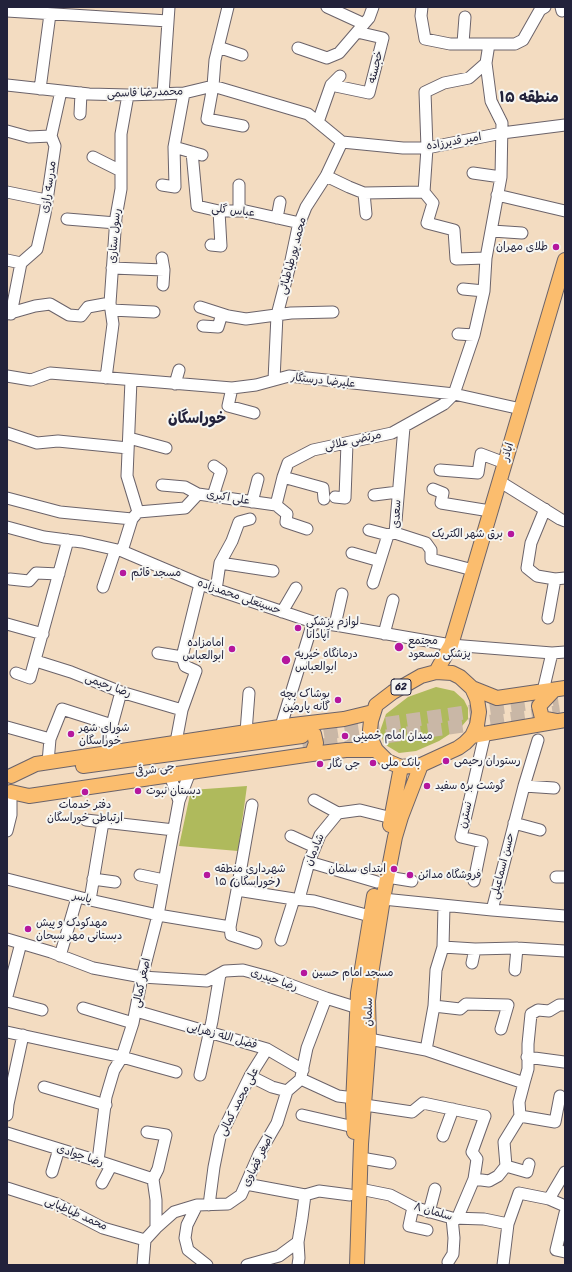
<!DOCTYPE html>
<html>
<head>
<meta charset="utf-8">
<style>
  body { margin:0 }
  #map { position:relative; width:572px; height:1272px; overflow:hidden; background:#f3dcc1; font-family:Sriracha,sans-serif }
  canvas { display:block }
  .frame { position:absolute; inset:0; border:8px solid #22223b; pointer-events:none }
</style>
</head>
<body>
<div id="map">
<canvas width="572" height="1272"></canvas>
<div class="frame"></div>
</div>
<script>
const g = document.querySelector('canvas').getContext('2d');
g.lineJoin = 'round';
function paint(path, color) {
  g.fillStyle = color;
  g.fill(path, 'evenodd');
}
function shape(rows) {
  const path = new Path2D();
  for (const r of rows) {
    path.moveTo(r[0], r[1]);
    for (let i = 2; i < r.length; i += 2) path.lineTo(r[i], r[i + 1]);
  }
  return path;
}
function stroke(path, color, width, dash) {
  g.strokeStyle = color;
  g.lineWidth = width;
  g.lineCap = dash ? 'butt' : 'round';
  g.setLineDash(dash || []);
  g.stroke(path);
}
function label(font, color, halo, rows, align = 'center') {
  g.font = font + ' Sriracha,"Playpen Sans Arabic",sans-serif';
  g.lineWidth = 4;
  g.setLineDash([]);
  g.textBaseline = 'middle';
  g.strokeStyle = halo;
  g.fillStyle = color;
  for (const [text, x, y, turn = 0] of rows) {
    g.save();
    g.translate(x, y);
    g.rotate((+turn || 0) * Math.PI / 180);
    g.textAlign = isNaN(turn) ? turn : align;
    if (halo) g.strokeText(text, 0, 0);
    g.fillText(text, 0, 0);
    g.restore();
  }
}
paint(shape([
  [436,687,454,691,464,700,468,708,468,719,462,726,439,741,416,751,399,753,384,744,380,731,386,714,408,697],
  [247,786,238,851,179,846,191,790]
]), '#afba5c');
stroke(shape([
  [303,736,558,699],
  [303,748,560,712]
]), '#c9b7a6', 14, [14, 7]);
const minor = shape([
  [228,7,215,60,213,86,207,119,243,126],
  [327,7,364,24],
  [422,7,421,16,425,39,450,44,515,44,523,40,540,10,545,7],
  [561,7,562,11],
  [7,11,168,21],
  [463,43,465,17],
  [218,47,242,55],
  [298,48,327,58,339,53,369,18,373,7],
  [7,85,89,94,128,95,184,93,213,86,308,114,342,142],
  [331,85,340,76],
  [40,89,50,14],
  [163,94,169,7],
  [80,114,81,93],
  [318,122,331,85,369,93,383,38,357,32],
  [7,131,29,137,51,136],
  [342,142,403,148,427,148,502,133,565,125],
  [174,147,202,155],
  [192,152,197,206,219,211,246,211,300,223],
  [93,157,121,171],
  [473,173,501,177],
  [326,176,349,187,364,193,424,192,427,148,425,92,444,83,469,78,486,63,489,44],
  [162,185,175,187,174,147,184,93],
  [239,185,239,211],
  [7,192,46,200],
  [424,192,433,203,427,223,454,230,456,259,486,258],
  [364,193,366,214],
  [497,195,565,211],
  [277,218,280,202],
  [67,219,116,223],
  [492,231,522,233],
  [211,245,221,246,219,211],
  [162,258,164,270,163,285],
  [7,260,21,263,37,249,45,214,55,146,51,136,61,91],
  [112,268,164,270],
  [463,289,484,291],
  [200,307,228,316,246,319,291,313,333,312],
  [111,310,154,312],
  [7,314,35,306,50,304,69,315,81,316,88,307,110,303],
  [11,314,21,263],
  [203,326,218,327,222,314],
  [458,334,474,335],
  [7,376,31,380,50,373,232,388,256,385,289,376,454,394,521,409],
  [106,378,113,324,110,303,116,217,121,189,121,134,128,95],
  [274,380,277,315,290,265,298,227,306,207,326,176,342,142],
  [175,384,179,370],
  [232,388,228,406,254,413],
  [404,427,395,533,426,543,431,550,431,559,473,570],
  [7,433,37,443,58,441,128,448],
  [129,438,166,448],
  [440,470,478,473,481,454,505,463],
  [283,477,323,488,324,499],
  [499,481,560,519,565,521],
  [162,485,185,487,198,494],
  [433,489,443,493,441,503,490,511],
  [374,495,398,492],
  [213,496,221,471,214,466],
  [335,497,345,498,347,443],
  [7,498,60,512,132,519],
  [252,502,258,479],
  [276,505,283,477,288,463,313,450,392,433,444,404,454,394,474,335,484,291,486,258,501,177,502,123,491,101,486,63],
  [276,505,287,514,286,522,307,529],
  [545,509,531,543,527,568,537,576,555,579,565,578],
  [138,512,185,508,198,494,276,505],
  [7,527,44,537,82,542,122,551,200,584,313,622,341,626,451,645,552,653,565,652],
  [369,530,388,535],
  [122,551,132,519,138,512,127,476,131,380],
  [352,553,380,561],
  [220,563,273,571],
  [10,579,29,581,36,573,59,574],
  [373,583,388,535,395,533],
  [103,587,115,551],
  [216,590,220,563,232,541,239,522,250,519],
  [282,612,296,588],
  [548,618,555,579],
  [7,624,43,634],
  [335,625,342,594],
  [384,634,393,600],
  [158,653,182,657,185,666,196,671,182,710,176,742],
  [182,657,200,584],
  [36,661,71,672,121,692,182,710],
  [16,673,30,678,68,540],
  [543,691,552,653],
  [281,726,313,622],
  [7,727,50,739],
  [246,732,249,693],
  [113,752,112,742,112,725,121,692],
  [48,762,50,739,62,709,112,725],
  [170,775,179,801],
  [524,786,554,788],
  [314,800,338,813],
  [86,820,174,830],
  [514,823,540,830],
  [7,831,11,815,11,792],
  [291,836,315,847],
  [309,862,377,882],
  [140,875,164,880],
  [387,877,412,881],
  [556,877,565,877],
  [7,879,90,900,158,915,230,927,237,890,294,899,314,901,370,916],
  [93,879,115,882],
  [474,881,482,842,461,837,485,734],
  [237,890,252,805],
  [299,899,309,862,320,835,338,813,360,810,392,818],
  [383,899,492,910,524,786,538,740],
  [90,900,103,822],
  [444,906,443,947,436,970,434,1006,426,1050,524,1083,519,1102,520,1116,504,1142,506,1166,498,1176,489,1181,474,1179],
  [492,910,565,916],
  [230,927,231,935,256,943],
  [7,939,51,952,93,968,142,977,207,981,225,971,243,970,269,977,326,998,358,1008],
  [281,940,294,899],
  [443,947,475,949,517,948,565,951],
  [60,956,77,898],
  [472,963,475,949],
  [515,970,517,948],
  [7,996,21,943],
  [7,1001,42,1010],
  [434,1006,460,1009,466,1004,508,1005,501,1029],
  [83,1008,133,1023],
  [136,1011,267,1049,303,1070],
  [7,1032,122,1057,176,1072],
  [369,1039,426,1050],
  [527,1057,564,1062],
  [200,1075,212,1021,220,974],
  [250,1076,272,1087,287,1091],
  [301,1077,307,1048,326,998],
  [524,1083,528,1069,528,1044,531,1014,538,1010,549,1011,559,1005,565,1005],
  [44,1087,106,1105],
  [365,1105,412,1112,423,1103,485,1116,472,1152,477,1159,474,1179,457,1219],
  [7,1115,8,1104,23,1035],
  [302,1115,354,1127],
  [520,1116,555,1122,560,1096],
  [147,1132,166,1135,158,1169,153,1179,156,1200,156,1228],
  [7,1133,98,1161,153,1179],
  [443,1136,453,1109],
  [361,1158,390,1163],
  [98,1161,106,1097,114,1070,122,1057,133,1023,142,977,158,915,179,801,190,772],
  [506,1166,527,1172,529,1164],
  [52,1172,59,1149],
  [102,1183,111,1166],
  [246,1184,305,1195],
  [7,1188,57,1204,103,1228,145,1240],
  [360,1189,390,1195,413,1207,452,1218,484,1219,508,1224],
  [549,1199,565,1172],
  [197,1205,187,1225,185,1238,188,1250,207,1265],
  [209,1205,214,1167,220,1137,250,1076,267,1049],
  [413,1207,409,1226,427,1230],
  [429,1212,435,1189],
  [565,1213,556,1250,565,1252],
  [298,1242,299,1258,298,1265],
  [448,1262,453,1254,454,1238,452,1218],
  [143,1265,145,1240,156,1228,174,1212,197,1205,228,1204,241,1195,259,1154,277,1123,287,1091,301,1079,338,1096,354,1098],
  [247,1265,279,1256,298,1242,302,1218,305,1195,319,1191,350,1195],
  [503,1265,508,1224,519,1193,549,1199,565,1206]
]);
const major = shape([
  [436,672,451,645,565,260],
  [436,672,452,673,460,677,472,688,477,699,479,712,477,725,472,736,465,743,458,748,421,765,401,767,387,761,376,750,372,741,370,730,371,721,376,705,393,692,421,676,436,672],
  [472,688,497,698,565,688],
  [554,690,539,706,542,718,557,721],
  [301,724,307,726,314,734,316,743,312,754],
  [472,736,565,720],
  [83,766,302,736],
  [11,776,36,764,293,725,344,719,373,712],
  [11,792,29,796,312,754,346,750,376,750],
  [390,825,401,767],
  [354,1132,353,1104,358,993,374,896],
  [357,1265,361,1144,369,1039,368,1001,372,968,383,899,395,837,401,817,421,765]
]);
stroke(minor, '#6b636a', 13);
stroke(major, '#6b636a', 16);
stroke(minor, '#fff', 11);
stroke(major, '#fbbd6e', 14);
for (const [x, y, r, color] of [
  [556,247,4,"#b5179e"],
  [511,534,4,"#b5179e"],
  [123,573,4,"#b5179e"],
  [298,628,4,"#b5179e"],
  [399,647,5,"#b5179e"],
  [232,649,4,"#b5179e"],
  [286,660,5,"#b5179e"],
  [338,700,4,"#b5179e"],
  [71,734,4,"#b5179e"],
  [345,736,4,"#b5179e"],
  [446,761,4,"#b5179e"],
  [373,763,4,"#b5179e"],
  [320,764,4,"#b5179e"],
  [427,786,4,"#b5179e"],
  [138,791,4,"#b5179e"],
  [85,792,4,"#b5179e"],
  [394,869,4,"#b5179e"],
  [207,875,4,"#b5179e"],
  [410,875,4,"#b5179e"],
  [28,929,4,"#b5179e"],
  [304,973,4,"#b5179e"]
]) {
  const dot = new Path2D();
  dot.arc(x, y, r, 0, 2 * Math.PI);
  g.fillStyle = color;
  g.fill(dot);
  stroke(dot, '#f6f6f2', 1.5);
}
for (const [x, y, w] of [
  [401,687,20]
]) {
  const box = new Path2D();
  box.roundRect(x - w / 2, y - 8, w, 16, 3);
  g.fillStyle = '#f6f6f2';
  g.fill(box);
  stroke(box, '#22223b', 1);
}
label('bold 10px', '#22223b', null, [
  ["62",401,687]
]);
label('11px', '#22223b', '#f6f6f2', [
  ["خجسته",376,67,-76],
  ["محمدرضا قاسمی",145,93,-2],
  ["امیر قدیرزاده",454,142,-10],
  ["مدرسه رازی",49,187,-81],
  ["عباس گلی",233,211,6],
  ["رسول ستاری",115,236,-85],
  ["محمد پورطباطبائی",293,256,-75],
  ["علیرضا درستگار",323,381,6],
  ["مرتضی علائی",353,441,-12],
  ["اباذر",508,452,-73],
  ["علی اکبری",228,498,9],
  ["سعدی",397,514,-87],
  ["حسینعلی محمدزاده",239,597,19],
  ["رضا رحیمی",108,686,20],
  ["جی شرقی",155,770,-9],
  ["نسترن",466,815,-77],
  ["شادمان",315,850,-67],
  ["حسن اسماعیلی",503,866,-76],
  ["یاسر",82,898,13],
  ["رضا حیدری",274,980,19],
  ["اصغر کمالی",142,983,-78],
  ["سلمان",369,1012,-89],
  ["فضل الله زهرایی",222,1036,16],
  ["علی محمد کمالی",239,1102,-63],
  ["رضا جوادی",80,1156,18],
  ["اصغر قضاوی",258,1161,-64],
  ["سلمان ۸",433,1212,16],
  ["محمد طباطبایی",76,1214,24]
]);
label('11px', '#22223b', '#f6f6f2', [
  ["طلای مهران",548,247,"right"],
  ["برق شهر الکتریک",503,534,"right"],
  ["مسجد قائم",131,573],
  ["لوازم پزشکی",306,622],
  ["آپادانا",306,635],
  ["مجتمع",408,641],
  ["پزشکی مسعود",408,654],
  ["امامزاده",224,643,"right"],
  ["ابوالعباس",224,656,"right"],
  ["درمانگاه خیریه",295,654],
  ["ابوالعباس",295,667],
  ["پوشاک بچه",330,694,"right"],
  ["گانه پارمین",330,707,"right"],
  ["شورای شهر",79,728],
  ["خوراسگان",79,741],
  ["میدان امام خمینی",353,736],
  ["رستوران رحیمی",454,761],
  ["بانک ملی",381,763],
  ["جی نگار",328,764],
  ["گوشت بره سفید",435,786],
  ["دبستان نبوت",146,791],
  ["دفتر خدمات",85,805,"center"],
  ["ارتباطی خوراسگان",85,818,"center"],
  ["شهرداری منطقه",215,869],
  ["۱۵ (خوراسگان)",215,882],
  ["ابتدای سلمان",386,869,"right"],
  ["فروشگاه مدائن",418,875],
  ["مهدکودک و پیش",36,923],
  ["دبستانی مهر سبحان",36,936],
  ["مسجد امام حسین",312,973]
], 'left');
label('bold 15px', '#22223b', '#f6f6f2', [
  ["منطقه ۱۵",529,98],
  ["خوراسگان",197,419]
]);
</script>
</body>
</html>
